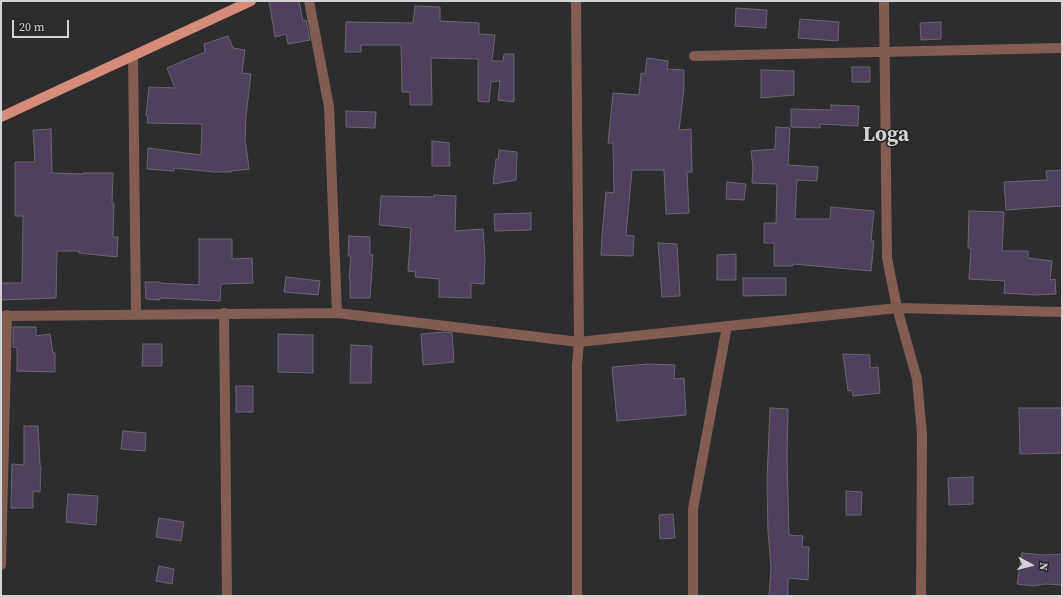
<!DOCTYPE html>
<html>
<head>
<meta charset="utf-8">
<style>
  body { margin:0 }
  #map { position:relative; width:1063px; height:597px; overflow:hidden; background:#2d2d2f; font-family:"Source Serif 4",serif }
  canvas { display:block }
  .frame { position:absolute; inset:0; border:2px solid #d3d3d5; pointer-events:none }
  .north { position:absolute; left:1011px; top:545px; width:40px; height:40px; -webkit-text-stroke:3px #232325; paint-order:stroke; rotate:97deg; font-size:11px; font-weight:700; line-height:16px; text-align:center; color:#d3d3d5 }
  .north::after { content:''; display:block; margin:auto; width:14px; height:18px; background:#d3d3d5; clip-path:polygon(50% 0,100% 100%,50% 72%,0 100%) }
  .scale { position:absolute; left:12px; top:20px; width:57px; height:18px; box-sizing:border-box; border:2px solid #d3d3d5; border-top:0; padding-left:5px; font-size:12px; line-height:14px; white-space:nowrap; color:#d3d3d5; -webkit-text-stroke:3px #232325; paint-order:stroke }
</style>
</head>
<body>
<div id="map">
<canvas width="1063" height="597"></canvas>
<div class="frame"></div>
<div class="north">N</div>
<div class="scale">20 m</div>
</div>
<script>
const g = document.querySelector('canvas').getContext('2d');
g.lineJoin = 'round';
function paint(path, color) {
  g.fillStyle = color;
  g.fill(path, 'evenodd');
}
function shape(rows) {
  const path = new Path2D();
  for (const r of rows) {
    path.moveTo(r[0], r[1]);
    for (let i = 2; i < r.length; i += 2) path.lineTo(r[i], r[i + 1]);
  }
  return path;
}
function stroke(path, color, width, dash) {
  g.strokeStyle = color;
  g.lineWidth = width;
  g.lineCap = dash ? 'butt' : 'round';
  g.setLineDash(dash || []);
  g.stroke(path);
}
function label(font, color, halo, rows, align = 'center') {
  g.font = font + ' "Source Serif 4",serif';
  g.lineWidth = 3;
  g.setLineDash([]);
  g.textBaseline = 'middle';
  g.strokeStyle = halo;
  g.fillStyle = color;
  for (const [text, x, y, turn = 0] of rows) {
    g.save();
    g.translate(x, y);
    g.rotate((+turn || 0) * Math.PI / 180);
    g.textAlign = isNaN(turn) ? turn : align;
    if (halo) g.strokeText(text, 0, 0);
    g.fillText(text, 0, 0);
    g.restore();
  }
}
const building = shape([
  [269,1,299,1,303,21,306,20,310,40,288,44,286,34,275,37,269,1],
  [415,6,440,7,440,21,479,23,479,34,495,35,492,61,503,61,504,54,514,54,514,102,498,100,500,81,491,82,489,102,478,101,478,59,431,58,432,105,410,105,410,92,402,92,401,45,361,45,361,52,345,52,346,22,413,23,415,6],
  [736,8,767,10,766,28,735,26,736,8],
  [800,19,839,22,838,41,798,38,800,19],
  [941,22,941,39,921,40,920,23,941,22],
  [228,36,233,48,245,50,242,73,251,74,246,116,245,145,246,145,249,169,231,171,231,172,215,172,174,168,174,171,147,169,148,148,201,155,202,124,147,123,148,116,146,116,149,87,175,88,167,68,205,52,204,44,228,36],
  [647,58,668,61,667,69,684,70,684,89,679,130,691,129,692,172,687,172,689,213,666,214,664,170,632,170,626,235,634,236,633,256,601,255,602,235,606,192,614,193,613,143,608,143,613,93,639,95,641,73,645,74,647,58],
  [852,67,870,67,870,82,852,82,852,67],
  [761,70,794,71,794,95,761,98,761,70],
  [831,105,859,106,858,126,820,124,820,128,791,127,791,109,831,110,831,105],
  [346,111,376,112,375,128,346,127,346,111],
  [776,127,790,128,788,165,818,167,817,181,797,180,795,219,830,219,831,207,874,211,871,241,874,241,871,271,793,264,793,266,774,266,774,243,764,243,764,223,776,223,777,184,752,183,753,167,751,151,775,149,776,127],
  [51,129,52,173,83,174,83,173,113,173,112,203,114,203,113,237,118,237,117,257,79,253,79,251,57,251,56,298,1,300,1,283,22,283,23,216,15,216,15,162,35,162,33,130,51,129],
  [432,141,449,143,450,166,432,166,432,141],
  [499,150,517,152,516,180,493,184,496,159,498,160,499,150],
  [1062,170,1062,206,1006,210,1004,182,1047,180,1046,171,1062,170],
  [727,182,746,184,744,200,726,199,727,182],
  [434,195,456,196,455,231,483,229,485,257,484,284,471,283,471,298,439,297,439,279,415,277,416,272,408,271,411,228,379,225,381,196,434,197,434,195],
  [969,211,1004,212,1002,251,1028,251,1028,258,1052,261,1050,280,1055,279,1056,294,1034,295,1004,293,1005,281,969,279,971,248,968,248,969,211],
  [531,213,531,230,495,231,494,214,531,213],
  [349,236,370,237,370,254,373,255,370,298,350,298,350,278,349,278,351,256,348,256,349,236],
  [199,239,232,239,232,259,252,258,253,283,221,284,220,301,160,298,160,300,146,299,145,282,160,282,160,283,199,285,199,239],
  [658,243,677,244,680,296,662,297,658,243],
  [736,254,736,280,717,280,717,255,736,254],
  [286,277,320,281,318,295,284,292,286,277],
  [743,278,786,278,786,295,743,296,743,278],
  [13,327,36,327,36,336,50,334,53,353,55,353,55,372,17,371,17,348,13,347,13,327],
  [444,332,452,333,454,362,423,365,421,334,444,332],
  [278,334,313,335,313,373,278,372,278,334],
  [143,344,162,344,162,366,142,366,143,344],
  [351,345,372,346,371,383,350,383,351,345],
  [843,354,870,355,870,368,878,367,880,393,853,396,852,390,848,391,843,354],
  [648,364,675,365,674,379,684,378,686,415,617,421,612,367,648,364],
  [236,386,253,386,253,412,236,412,236,386],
  [770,408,788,409,787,455,789,535,803,536,802,547,809,547,808,580,788,578,788,596,769,596,771,568,768,531,767,481,770,408],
  [1019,408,1062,408,1062,453,1020,454,1019,408],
  [24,426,38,426,40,465,41,466,40,492,33,491,33,508,11,508,12,464,24,465,24,426],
  [123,431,146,433,145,451,121,449,123,431],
  [973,477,973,504,949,505,948,478,973,477],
  [846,491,862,492,861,515,846,515,846,491],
  [68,494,98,496,96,525,66,522,68,494],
  [673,514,675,538,660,539,659,515,673,514],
  [159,518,184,522,181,541,156,537,159,518],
  [1022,553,1045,555,1062,554,1062,585,1045,584,1033,586,1017,584,1022,553],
  [159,566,174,569,172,584,156,581,159,566]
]);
paint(building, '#50405f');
stroke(building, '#69686a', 1);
stroke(shape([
  [309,1,329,107,337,313],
  [576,1,579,342,577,365,577,596],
  [884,1,887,258,897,308,917,379,922,434,921,596],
  [133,56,136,314],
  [694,56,1062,48],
  [224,313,227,596],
  [1,316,337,313,579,342,897,308,1062,312],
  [1,565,7,315],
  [693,596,693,509,727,326]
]), '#835d54', 10);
stroke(shape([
  [1,117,251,1]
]), '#d78b79', 10);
label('bold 21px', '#d3d3d5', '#232325', [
  ["Loga",886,136]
]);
</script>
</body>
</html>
